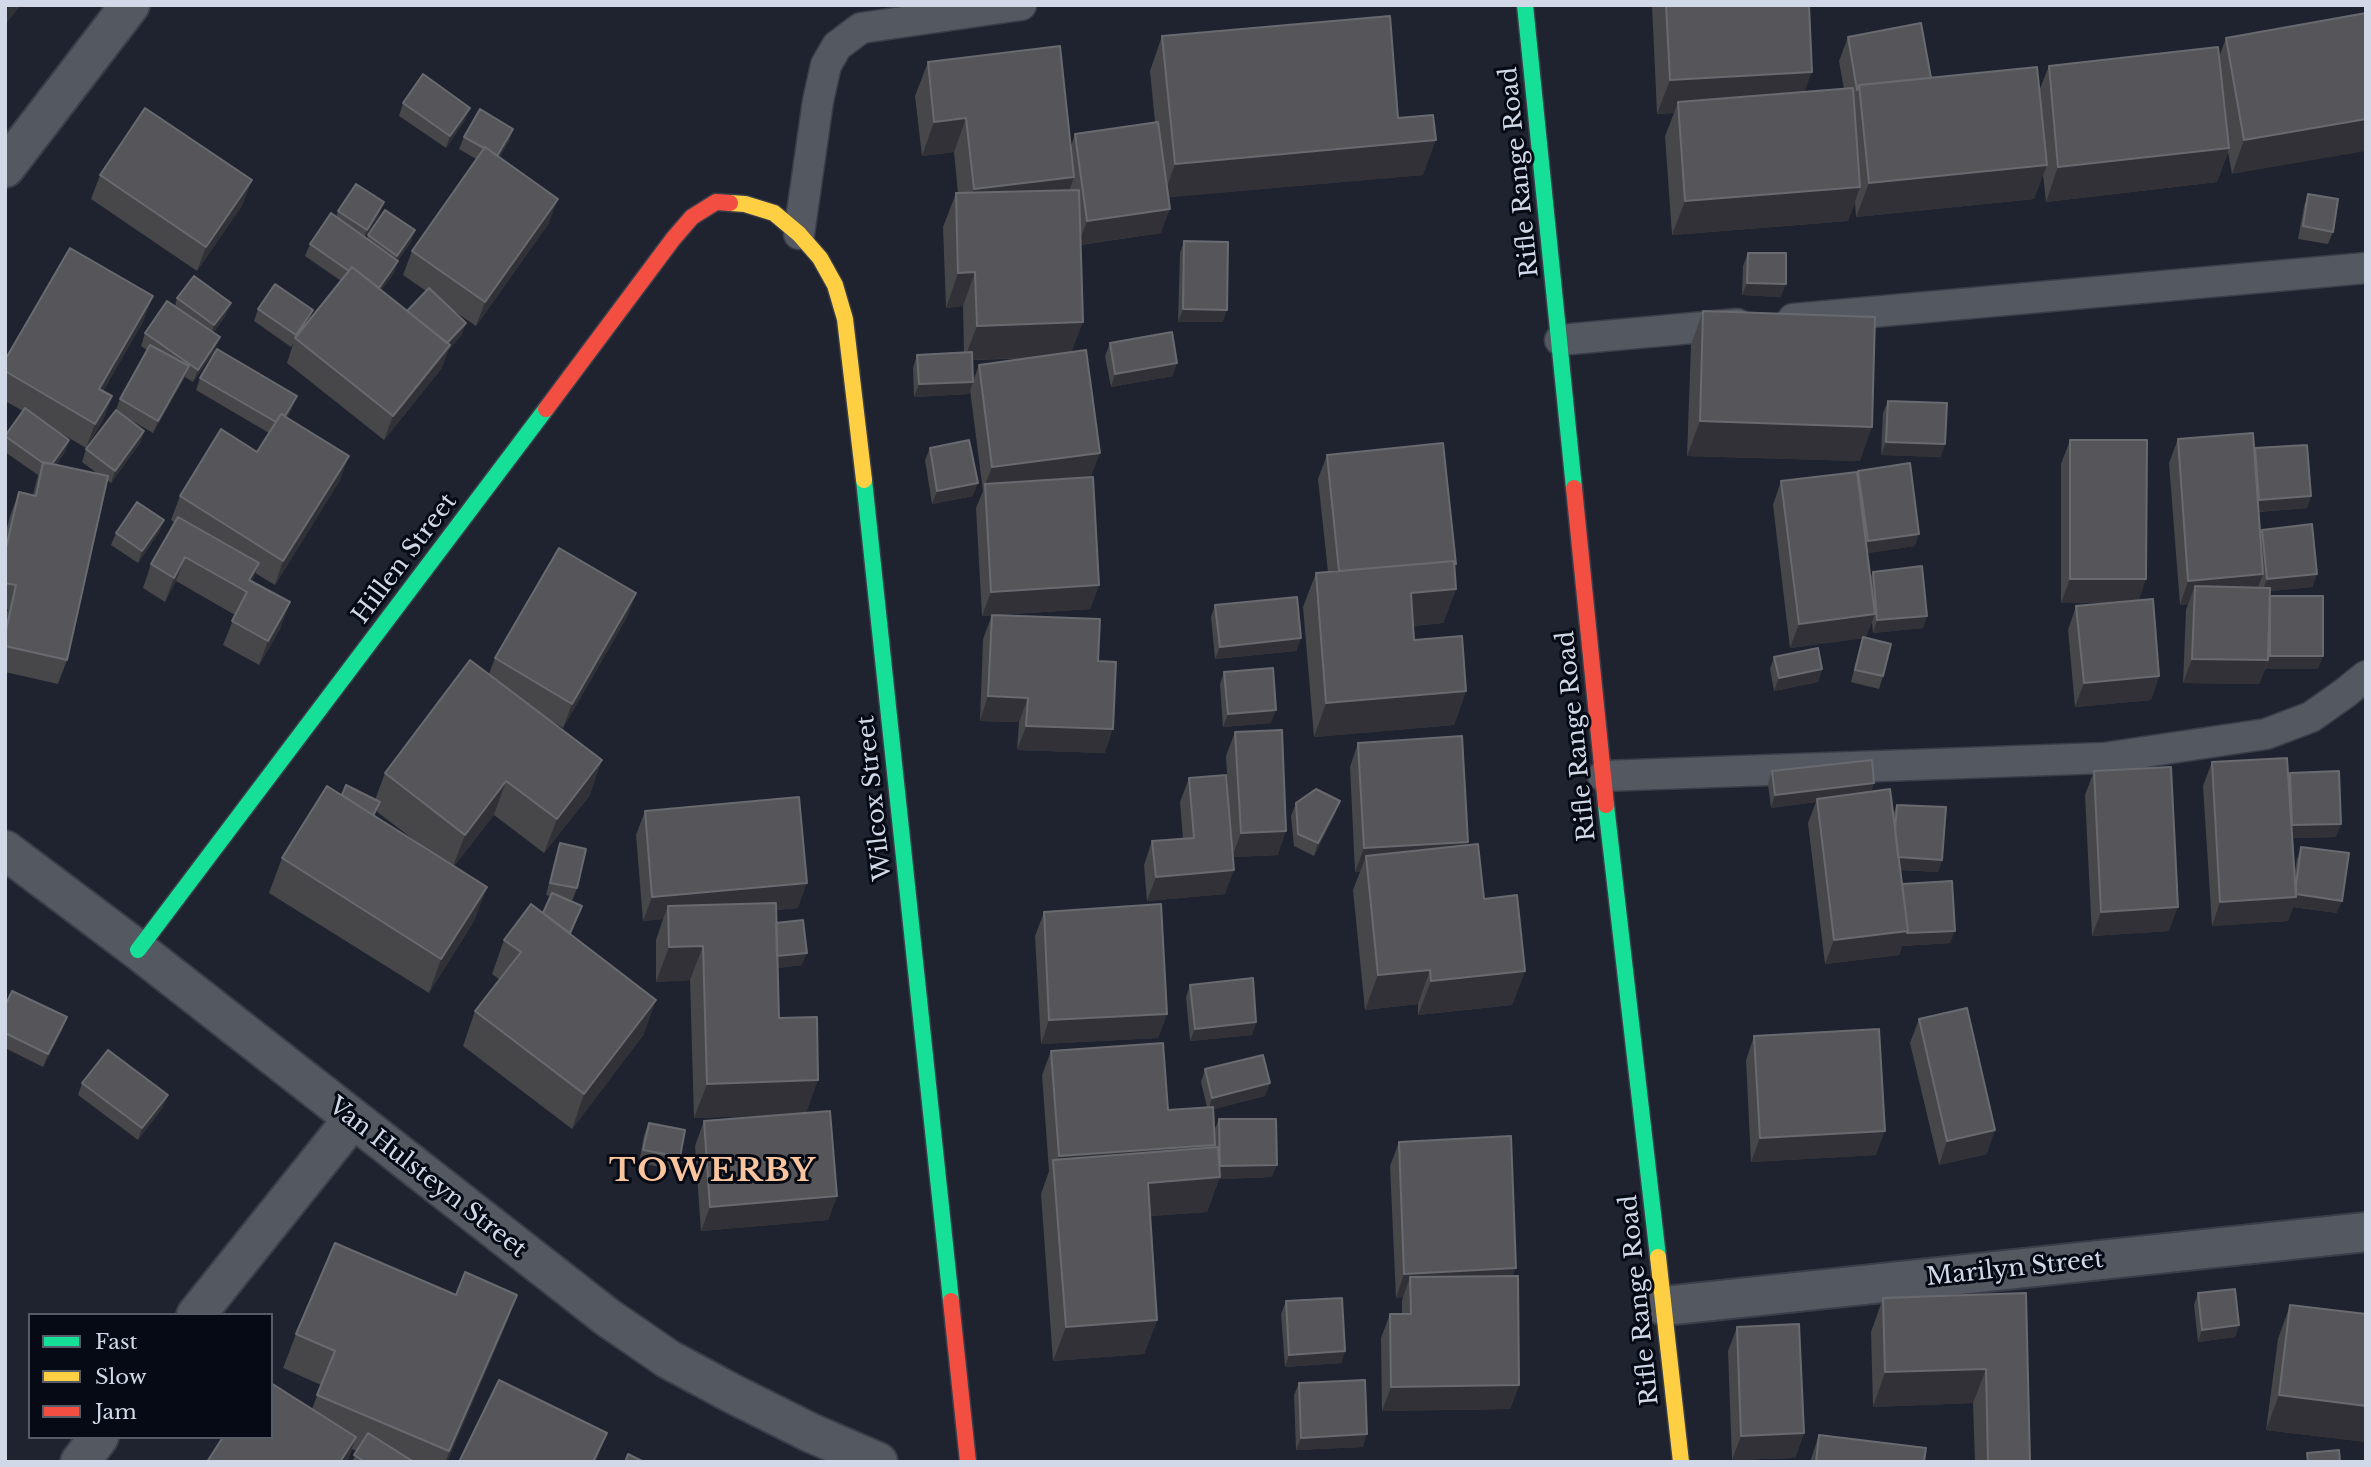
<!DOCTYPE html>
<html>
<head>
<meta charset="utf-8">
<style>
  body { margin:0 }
  #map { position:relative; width:2371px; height:1467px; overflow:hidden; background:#1e232f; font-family:"Libre Baskerville",serif }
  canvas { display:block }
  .frame { position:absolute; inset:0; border:7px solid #d1d8e8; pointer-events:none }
  .legend { position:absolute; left:28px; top:1313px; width:245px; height:126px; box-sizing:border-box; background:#060a14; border:2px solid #575c69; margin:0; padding:9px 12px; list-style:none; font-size:21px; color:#d1d8e8 }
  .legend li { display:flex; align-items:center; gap:14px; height:35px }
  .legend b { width:35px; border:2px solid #575c69 }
</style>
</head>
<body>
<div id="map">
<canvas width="2371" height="1467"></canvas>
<div class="frame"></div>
<ul class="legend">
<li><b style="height:9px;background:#16e098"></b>Fast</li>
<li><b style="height:9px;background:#ffcf43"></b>Slow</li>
<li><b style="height:9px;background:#f24e42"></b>Jam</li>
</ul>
</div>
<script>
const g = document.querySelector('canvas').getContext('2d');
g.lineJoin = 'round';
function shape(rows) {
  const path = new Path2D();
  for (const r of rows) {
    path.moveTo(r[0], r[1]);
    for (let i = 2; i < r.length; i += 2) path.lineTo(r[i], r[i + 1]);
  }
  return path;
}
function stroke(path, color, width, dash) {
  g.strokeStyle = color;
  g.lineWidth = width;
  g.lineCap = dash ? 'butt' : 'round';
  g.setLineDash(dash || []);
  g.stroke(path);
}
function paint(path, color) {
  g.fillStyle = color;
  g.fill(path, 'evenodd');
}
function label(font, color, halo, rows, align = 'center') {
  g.font = font + ' "Libre Baskerville",serif';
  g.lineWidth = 6;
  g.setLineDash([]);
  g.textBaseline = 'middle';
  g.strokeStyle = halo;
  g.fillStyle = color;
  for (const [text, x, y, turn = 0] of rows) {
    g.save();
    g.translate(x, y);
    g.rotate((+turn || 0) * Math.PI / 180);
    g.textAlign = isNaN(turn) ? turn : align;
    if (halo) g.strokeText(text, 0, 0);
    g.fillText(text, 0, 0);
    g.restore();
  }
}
const lane = shape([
  [799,234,818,101,826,65,837,46,861,28,1021,5],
  [1793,319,2366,268],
  [1560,340,1737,324],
  [1603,776,2104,758,2266,734,2311,717,2345,693,2366,676]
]);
const street = shape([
  [5,168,130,5],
  [5,850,138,950,607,1317,668,1359,735,1395,811,1433,878,1462],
  [1664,1306,2366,1232],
  [196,1315,352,1120],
  [80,1462,99,1437]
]);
const fast = shape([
  [1525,5,1574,488],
  [864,480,951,1301],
  [1606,805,1658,1257],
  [138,950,546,409]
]);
const slow = shape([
  [730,203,745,204,774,213,799,234,820,258,835,285,845,319,864,480],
  [1658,1257,1681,1462]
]);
const jam = shape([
  [546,409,673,239,692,217,716,202,730,203],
  [1574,488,1606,805],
  [951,1301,968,1462]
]);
stroke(lane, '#3a3e49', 33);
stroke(street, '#3a3e49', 42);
stroke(fast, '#3a3e49', 19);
stroke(slow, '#3a3e49', 19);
stroke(jam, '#3a3e49', 19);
stroke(lane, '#545861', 30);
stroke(street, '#545861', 38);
stroke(fast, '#16e098', 16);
stroke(slow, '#ffcf43', 16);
stroke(jam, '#f24e42', 16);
paint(shape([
  [1652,5,1809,5,1805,92,1844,89,1839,61,1848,37,1931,78,2039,91,2049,66,2219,57,2226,38,2366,13,2232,174,2228,152,2217,182,2046,202,2043,174,2034,199,1856,217,1855,202,1848,221,1672,235,1665,136,1674,113,1657,114],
  [1162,36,1398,118,1423,175,1168,197,1161,233,1080,245,1072,352,1091,477,1099,585,1090,609,982,616,976,508,983,491,970,390,969,394,914,397,913,368,917,355,964,353,963,306,946,308,943,227,956,193,958,193,954,152,922,156,915,96,928,62,1071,146,1075,134,1155,122,1150,71],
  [1034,358,979,365,973,381,972,360],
  [403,103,465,120,446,148,399,116],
  [513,129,509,141,499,158,549,223,476,326,451,309,466,323,461,336,449,349,441,369,384,440,287,363,293,344,291,347,254,321,258,309,313,310,308,323,341,281,305,256,310,244,336,217,338,211,379,215,365,237,367,239,368,235,411,242,398,260,394,273,381,290,407,311,426,291,403,275,412,251,476,159,459,149,464,137],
  [100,175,243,204,197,271,91,199],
  [2308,194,2333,232,2328,244,2298,239,2304,206],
  [1184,241,1223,322,1178,322,1180,253],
  [1748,253,1781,297,1742,295,1743,266],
  [177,298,226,315,213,333,215,350,193,382,185,377,153,433,127,418,144,431,140,443,111,483,107,480,67,660,58,684,5,672,5,620,8,609,5,609,5,536,10,516,19,492,33,495,38,475,5,452,5,436,23,411,5,401,5,360,144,320,103,391,112,396,103,420,86,448,59,432,69,440,65,452,56,465,98,474,82,462,86,449,116,410,120,399,147,350,141,346,145,333,175,306],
  [1703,311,1860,461,1687,456,1691,345],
  [1110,343,1173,376,1111,387,1105,356],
  [200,378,292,408,287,418,340,480,275,585,255,573,252,582,281,627,259,665,223,645,235,615,176,581,165,602,143,588,151,564,175,523,171,520,180,496,257,452,269,433,196,390],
  [1888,401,1941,457,1881,455,1883,413],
  [2178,439,2254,450,2311,496,2307,508,2259,512,2260,534,2262,530,2317,574,2312,587,2270,591,2270,596,2318,669,2265,669,2259,684,2183,683,2186,610,2188,604,2180,605,2169,463],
  [2070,440,2138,600,2159,676,2151,700,2075,707,2068,630,2076,606,2108,603,2061,603,2061,464],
  [930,448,973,496,932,504,925,460],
  [1327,455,1454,568,1456,589,1443,623,1413,626,1414,640,1466,691,1454,725,1314,737,1303,607,1316,573,1328,572,1318,479],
  [1857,472,1915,546,1867,553,1870,579,1873,572,1927,616,1923,628,1873,633,1872,622,1865,638,1883,676,1879,689,1851,682,1859,650,1863,638,1790,648,1773,505,1781,481],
  [164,520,159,532,138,563,111,545,116,533],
  [636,593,627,617,563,728,545,717,590,795,544,853,494,815,454,866,487,887,474,921,429,993,269,893,282,858,342,795,375,800,385,773,489,674,495,658],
  [376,811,423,847,375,816],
  [1215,605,1301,638,1296,651,1215,659,1211,617],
  [992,615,1098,661,1105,753,1017,750,1019,722,980,721,983,639],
  [1774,657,1822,669,1818,682,1774,691,1770,669],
  [1224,672,1271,723,1223,727,1220,684],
  [1235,732,1278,855,1233,857,1225,894,1147,901,1144,865,1152,841,1183,839,1180,802,1189,778,1230,826,1226,756],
  [1358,743,1468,842,1466,845,1484,899,1525,971,1512,1005,1418,1015,1418,1004,1365,1010,1353,890,1360,872,1355,872,1350,767],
  [2212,762,2289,777,2290,773,2336,837,2293,838,2295,871,2297,859,2301,847,2337,913,2293,907,2288,921,2212,926,2203,786],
  [1772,771,1871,792,1893,815,1897,805,1942,860,1938,872,1900,870,1902,884,1950,943,1902,946,1899,955,1825,964,1808,823,1816,802,1771,808,1768,784],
  [2094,771,2169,931,2092,936,2085,795],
  [1340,801,1335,814,1314,856,1294,846,1291,816,1296,803],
  [645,811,798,908,776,910,776,923,802,965,777,968,779,1018,807,1113,837,1196,828,1220,701,1231,695,1146,704,1121,778,1115,694,1118,690,980,656,982,656,940,663,919,643,921,636,835],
  [560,843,577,888,572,901,568,900,582,906,571,934,644,1034,572,1129,463,1046,475,1011,500,980,492,974,504,940,543,913,550,896,546,895,556,855],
  [1044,912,1167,1014,1158,1038,1041,1044,1035,936],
  [1190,985,1256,1022,1252,1035,1190,1041,1186,997],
  [5,1006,67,1017,62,1030,43,1067,5,1048],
  [1919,1019,1987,1154,1939,1165,1910,1043],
  [1754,1036,1876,1155,1751,1162,1746,1060],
  [1051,1051,1168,1110,1207,1107,1201,1082,1205,1069,1270,1083,1265,1096,1213,1109,1214,1131,1219,1119,1272,1177,1219,1179,1207,1212,1150,1216,1157,1320,1144,1354,1053,1361,1041,1194,1049,1171,1042,1075],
  [82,1083,163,1107,138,1140,78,1095],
  [649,1123,680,1157,675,1170,639,1163,644,1135],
  [1399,1142,1513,1276,1519,1385,1510,1409,1382,1411,1381,1338,1390,1314,1402,1314,1402,1301,1403,1297,1396,1298,1390,1166],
  [2026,1293,2030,1462,1975,1462,1973,1403,1873,1407,1871,1332,1883,1298],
  [2198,1293,2239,1325,2235,1337,2198,1342,2194,1305],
  [456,1295,517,1295,504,1329,447,1462,352,1462,357,1451,352,1449,347,1462,207,1462,312,1409,321,1385,283,1368,296,1334],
  [1286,1301,1345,1351,1341,1363,1285,1367,1281,1314],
  [2290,1305,2366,1314,2366,1442,2266,1430,2278,1339],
  [1737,1327,1804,1433,1795,1458,1732,1460,1728,1351],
  [1299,1383,1363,1447,1296,1450,1294,1395],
  [1819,1435,1924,1462,1810,1462]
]), '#474649');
paint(shape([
  [10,5,21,5,5,25,5,11],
  [1812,72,1799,106,1678,102,1674,113,1657,114,1670,80],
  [470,108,465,120,446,148,450,136],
  [966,118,954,152,922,156,934,122],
  [2366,119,2366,151,2232,174,2244,140],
  [513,129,509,141,493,168,497,156],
  [1436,140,1423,175,1163,198,1175,164],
  [2229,148,2217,182,2046,202,2058,167],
  [2047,165,2034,199,1856,217,1869,183],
  [1074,177,1062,212,962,223,974,189],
  [252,180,243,204,197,271,206,247],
  [1860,187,1848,221,1672,235,1685,201],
  [558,199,549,223,476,326,485,302],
  [384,202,379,215,362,242,367,230],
  [1170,209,1161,233,1078,245,1087,221],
  [415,230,411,242,397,262,398,261,394,273,372,303,377,290,393,268,397,256],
  [975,272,963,306,946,308,958,273],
  [1747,283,1786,284,1781,297,1742,295],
  [153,296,144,320,90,413,99,389],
  [231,303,226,315,210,337,214,325],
  [1183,309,1227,310,1223,322,1178,322],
  [313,310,308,323,295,338,291,347,296,335],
  [1083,322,1070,356,964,360,977,326],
  [466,323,461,336,449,349,441,369,384,440,393,416,444,346],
  [220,337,215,350,193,382,198,370],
  [1177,363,1173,376,1111,387,1115,374],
  [189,366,184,379,153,433,158,421],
  [973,382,969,394,914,397,919,384],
  [112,396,103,420,86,448,95,424],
  [297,396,292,408,276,437,280,424],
  [1700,421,1872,427,1860,461,1687,456],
  [144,431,140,443,111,483,115,471],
  [69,440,65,452,45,480,50,468],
  [1886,442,1945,444,1941,457,1881,455],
  [1100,453,1091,477,985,485,992,467],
  [349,456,340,480,275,585,283,561],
  [978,483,973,496,932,504,937,491],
  [2311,496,2307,508,2254,512,2259,500],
  [164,520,159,532,138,563,142,551],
  [1919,534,1915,546,1863,554,1868,541],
  [185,557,176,581,165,602,174,578],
  [259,563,250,587,249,580],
  [2263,574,2254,598,2195,586,2188,604,2180,605,2188,581],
  [2317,574,2312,587,2262,592,2267,579],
  [2070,579,2146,579,2138,603,2061,603],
  [1099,585,1090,609,982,616,991,592],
  [1456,589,1443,623,1398,627,1411,593],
  [636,593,627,617,563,728,572,704],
  [290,602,281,627,259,665,268,641],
  [1875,614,1866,638,1790,648,1799,624],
  [1927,616,1923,628,1873,633,1877,620],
  [1301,638,1296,651,1215,659,1220,647],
  [2270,656,2323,656,2318,669,2265,669],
  [2192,659,2268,660,2259,684,2183,683],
  [1822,669,1818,682,1774,691,1779,678],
  [2159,676,2151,700,2075,707,2084,683],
  [1466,691,1454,725,1314,737,1326,703],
  [988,696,1028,698,1019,722,980,721],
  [1276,710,1271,723,1223,727,1228,714],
  [1026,726,1113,729,1105,753,1017,750],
  [602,760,590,795,544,853,557,819],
  [506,781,494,815,452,869,465,835],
  [1874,783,1870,796,1817,799,1816,802,1771,808,1775,795],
  [1340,801,1335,814,1314,856,1318,843],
  [2341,824,2336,837,2287,838,2291,825],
  [1286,831,1278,855,1232,857,1241,833],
  [1468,842,1459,866,1366,856,1360,872,1355,872,1364,848],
  [1893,856,1942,860,1938,872,1889,869],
  [1234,870,1225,894,1147,901,1156,877],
  [807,883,798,908,668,919,668,906,663,919,643,921,652,897],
  [487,887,474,921,429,993,441,959],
  [2294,894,2342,901,2337,913,2293,907,2288,921,2212,926,2220,902],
  [2178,907,2169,931,2092,936,2101,912],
  [1908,931,1955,931,1950,943,1902,946,1899,955,1825,964,1834,940],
  [703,946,690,980,656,982,669,947],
  [807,953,802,965,771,969,776,956],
  [1430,970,1418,1004,1365,1010,1378,975],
  [1525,971,1512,1005,1418,1015,1431,981],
  [656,1000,644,1034,572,1129,584,1094],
  [1167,1014,1158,1038,1041,1044,1049,1020],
  [67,1017,62,1030,43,1067,48,1054],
  [1256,1022,1252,1035,1190,1041,1195,1029],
  [818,1080,806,1114,694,1118,707,1084],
  [1270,1083,1265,1096,1208,1111,1212,1098],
  [168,1095,163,1107,138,1140,142,1128],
  [1995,1130,1987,1154,1939,1165,1947,1141],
  [1885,1131,1876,1155,1751,1162,1760,1138],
  [1215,1145,1206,1169,1054,1169,1059,1156],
  [1277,1165,1272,1177,1219,1179,1207,1212,1135,1217,1148,1183,1216,1178,1220,1166],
  [837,1196,828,1220,701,1231,710,1207],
  [1516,1268,1507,1292,1410,1277,1403,1297,1396,1298,1404,1274],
  [517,1295,504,1329,447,1462,445,1462],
  [1157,1320,1144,1354,1053,1361,1066,1327],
  [2239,1325,2235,1337,2198,1342,2202,1330],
  [1345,1351,1341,1363,1285,1367,1289,1355],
  [1986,1369,1973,1403,1873,1407,1885,1372],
  [1519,1385,1510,1409,1382,1411,1391,1387],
  [2279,1395,2366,1406,2366,1442,2266,1430],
  [607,1433,596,1462,593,1462],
  [1804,1433,1795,1458,1732,1460,1741,1436],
  [1367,1434,1363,1447,1296,1450,1301,1438],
  [356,1437,347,1462,340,1462]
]), '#313137');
const building = shape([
  [1666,5,1809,5,1812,72,1670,80,1666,5],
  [2366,13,2366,119,2244,140,2226,38,2366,13],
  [1390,16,1398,118,1433,115,1436,140,1175,164,1162,36,1390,16],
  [1921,23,1931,78,1859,85,1857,90,1848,37,1921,23],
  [1060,46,1074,177,974,189,966,118,934,122,928,62,1060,46],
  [2218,47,2229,148,2058,167,2049,66,2218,47],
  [2037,67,2047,165,1869,183,1859,85,2037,67],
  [423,74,470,108,450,136,403,103,423,74],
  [1853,88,1860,187,1685,201,1678,102,1853,88],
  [145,108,252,180,206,247,100,175,145,108],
  [480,109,513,129,497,156,485,147,484,148,464,137,480,109],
  [1158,122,1170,209,1087,221,1075,134,1158,122],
  [485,147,558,199,485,302,412,251,485,147],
  [356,184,384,202,367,230,338,211,356,184],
  [1079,190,1083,322,977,326,975,272,958,273,956,193,1079,190],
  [2308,194,2338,199,2333,232,2303,226,2308,194],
  [385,210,415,230,397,256,368,235,385,210],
  [331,213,398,261,379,288,352,267,349,271,310,244,331,213],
  [1184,241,1228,242,1227,310,1183,309,1184,241],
  [70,248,153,296,99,389,112,396,95,424,5,371,5,360,70,248],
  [1748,253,1786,253,1786,284,1747,283,1748,253],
  [352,267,450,345,393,416,295,338,352,267],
  [194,276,231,303,214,325,177,298,194,276],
  [275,284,313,310,296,335,258,309,275,284],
  [429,288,466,323,447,343,407,311,429,288],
  [167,301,220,337,198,370,145,333,167,301],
  [1703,311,1875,317,1872,427,1700,421,1703,311],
  [1172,332,1177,363,1115,374,1110,343,1172,332],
  [150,345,189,366,158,421,120,399,150,345],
  [217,349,297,396,285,416,281,414,276,422,200,378,217,349],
  [1086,350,1100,453,992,467,979,365,1086,350],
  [972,352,973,382,919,384,917,355,972,352],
  [1888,401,1947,403,1945,444,1886,442,1888,401],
  [25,408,69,440,52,464,43,463,5,436,25,408],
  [116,410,144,431,115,471,86,449,116,410],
  [281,414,349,456,283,561,180,496,221,429,257,452,281,414],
  [2253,433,2263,574,2188,581,2178,439,2253,433],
  [969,440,978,483,937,491,930,448,969,440],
  [2070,440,2147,440,2146,579,2070,579,2070,440],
  [1443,443,1456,564,1454,564,1454,561,1339,571,1327,455,1443,443],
  [2307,445,2311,496,2259,500,2255,448,2307,445],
  [43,462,108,476,67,660,5,646,5,635,16,585,5,583,5,552,19,492,36,496,43,462],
  [1910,463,1919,534,1868,541,1858,471,1910,463],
  [1857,472,1875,614,1799,624,1781,481,1857,472],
  [1093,477,1099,585,991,592,985,484,1093,477],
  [137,502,164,520,142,551,116,533,137,502],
  [178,517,259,563,249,580,290,602,268,641,232,621,247,592,185,557,174,578,151,564,178,517],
  [2312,524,2317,574,2267,579,2262,530,2312,524],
  [559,548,636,593,572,704,495,658,559,548],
  [1454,561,1456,589,1411,593,1414,640,1462,636,1466,691,1326,703,1316,573,1454,561],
  [1922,566,1927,616,1877,620,1873,572,1922,566],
  [2195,586,2270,588,2268,660,2192,659,2195,586],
  [2270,596,2323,596,2323,656,2270,656,2270,596],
  [1297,597,1301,638,1220,647,1215,605,1297,597],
  [2153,599,2159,676,2084,683,2076,606,2153,599],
  [992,615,1100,619,1098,661,1116,662,1113,729,1026,726,1028,698,988,696,992,615],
  [1863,637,1891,644,1883,676,1855,670,1863,637],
  [1818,648,1822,669,1779,678,1774,657,1818,648],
  [470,660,602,760,557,819,506,781,465,835,385,773,470,660],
  [1273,668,1276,710,1228,714,1224,672,1273,668],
  [1282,730,1286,831,1241,833,1235,732,1282,730],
  [1462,736,1468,842,1364,848,1358,743,1462,736],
  [2287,758,2296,897,2220,902,2212,762,2287,758],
  [1872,760,1874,783,1775,795,1772,771,1872,760],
  [2171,767,2178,907,2101,912,2094,771,2171,767],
  [2339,771,2341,824,2292,825,2290,773,2339,771],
  [1226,775,1234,870,1156,877,1152,841,1194,838,1189,778,1226,775],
  [346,785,380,802,373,815,342,795,346,785],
  [327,786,487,887,441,959,282,858,327,786],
  [1316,789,1340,801,1318,843,1298,834,1296,803,1316,789],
  [1890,789,1908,931,1834,940,1817,799,1890,789],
  [799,797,807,883,652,897,645,811,799,797],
  [1897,805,1946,807,1942,860,1898,857,1895,830,1897,805],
  [560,843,586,849,577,888,550,883,560,843],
  [1478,844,1484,899,1517,895,1525,971,1431,981,1430,970,1378,975,1366,856,1478,844],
  [2301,847,2349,853,2342,901,2296,894,2296,885,2301,847],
  [1952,881,1955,931,1907,933,1908,931,1902,884,1952,881],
  [552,893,582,906,570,933,543,913,552,893],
  [776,903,779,1018,817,1017,818,1080,707,1084,703,946,669,947,668,906,776,903],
  [531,904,656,1000,584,1094,475,1011,521,952,504,940,531,904],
  [1161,904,1167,1014,1049,1020,1044,912,1161,904],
  [803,920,807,953,777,956,776,923,803,920],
  [1253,978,1256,1022,1195,1029,1190,985,1253,978],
  [12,991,67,1017,48,1054,5,1033,5,1006,12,991],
  [1967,1008,1995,1130,1947,1141,1919,1019,1967,1008],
  [1879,1029,1885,1131,1760,1138,1754,1036,1879,1029],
  [1163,1043,1168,1110,1213,1107,1215,1145,1059,1156,1051,1051,1163,1043],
  [108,1050,168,1095,142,1128,82,1083,108,1050],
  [1263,1055,1270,1083,1212,1098,1205,1069,1263,1055],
  [830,1111,837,1196,710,1207,704,1121,830,1111],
  [1219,1119,1276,1119,1277,1165,1220,1166,1219,1119],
  [649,1123,685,1130,680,1157,643,1150,649,1123],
  [1511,1136,1516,1268,1404,1274,1399,1142,1511,1136],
  [1218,1147,1220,1177,1148,1183,1157,1320,1066,1327,1053,1160,1218,1147],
  [335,1243,456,1295,465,1272,517,1295,449,1451,317,1395,335,1351,296,1334,335,1243],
  [1518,1276,1519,1385,1391,1387,1390,1314,1411,1314,1410,1277,1518,1276],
  [2235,1289,2239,1325,2202,1330,2198,1293,2235,1289],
  [2026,1293,2030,1462,1988,1462,1986,1369,1885,1372,1883,1298,2026,1293],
  [1342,1298,1345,1351,1289,1355,1286,1301,1342,1298],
  [2290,1305,2366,1314,2366,1406,2279,1395,2290,1305],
  [1799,1324,1804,1433,1741,1436,1737,1327,1799,1324],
  [499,1380,607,1433,593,1462,459,1462,499,1380],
  [1365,1380,1367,1434,1301,1438,1299,1383,1365,1380],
  [271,1383,356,1437,340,1462,207,1462,223,1437,271,1437,271,1383],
  [368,1433,414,1462,365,1462,354,1455,368,1433],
  [1819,1435,1926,1448,1924,1462,1816,1462,1819,1435],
  [2339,1450,2340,1462,2308,1462,2307,1453,2339,1450],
  [628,1454,644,1462,625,1462,628,1454]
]);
paint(building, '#56565a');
stroke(building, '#696a70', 2);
label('24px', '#d1d8e8', '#060a14', [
  ["Rifle Range Road",1520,172,-96],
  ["Hillen Street",405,559,-53],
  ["Rifle Range Road",1577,736,-96],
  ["Wilcox Street",875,798,-96],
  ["Van Hulsteyn Street",427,1178,38],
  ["Marilyn Street",2015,1269,-6],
  ["Rifle Range Road",1640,1300,-96]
]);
g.letterSpacing = '2px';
label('bold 32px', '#fac59e', '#060a14', [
  ["TOWERBY",713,1172]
]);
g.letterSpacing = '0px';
</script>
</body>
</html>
